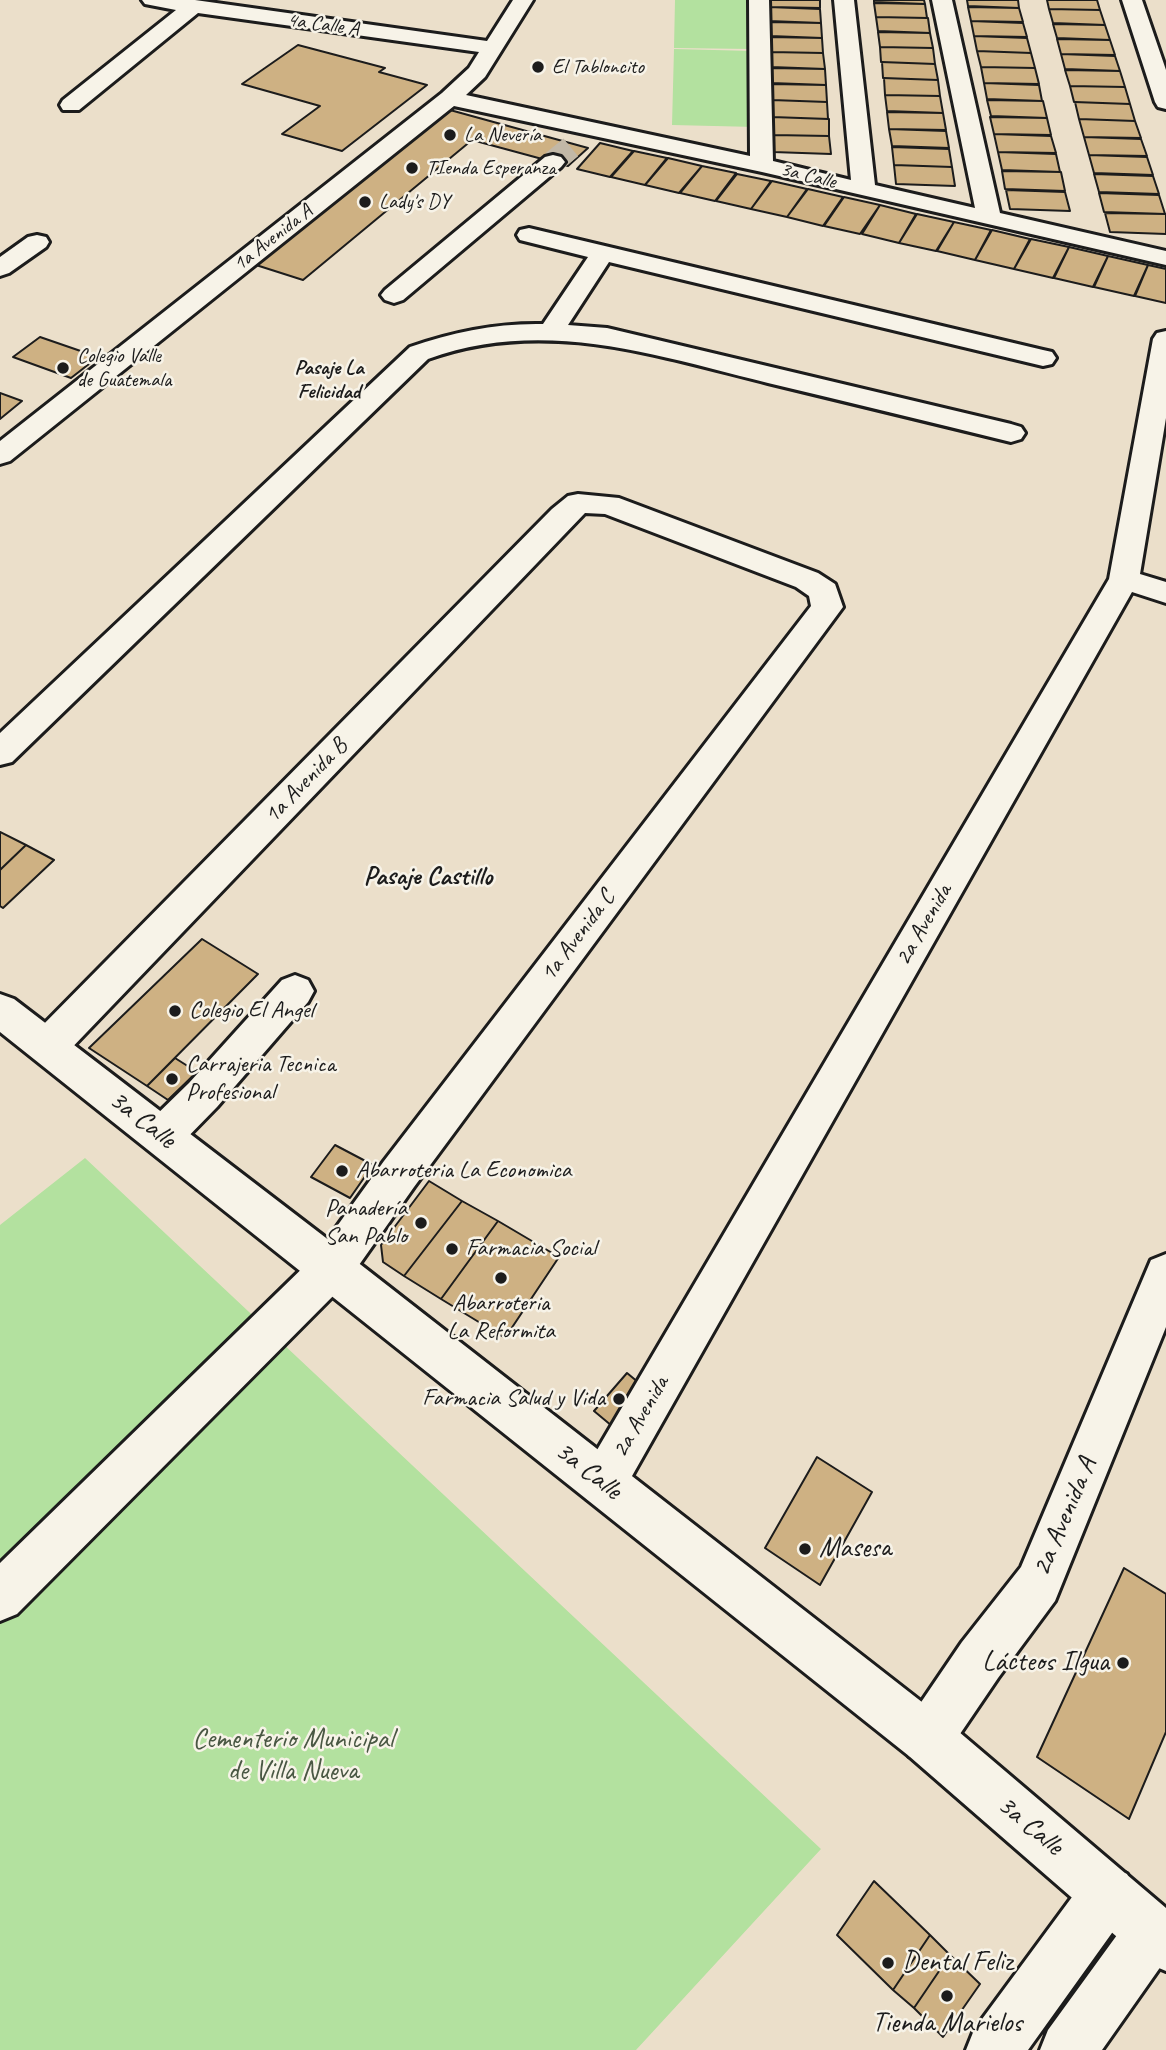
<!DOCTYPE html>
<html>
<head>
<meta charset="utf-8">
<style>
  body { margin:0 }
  canvas { display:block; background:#ebdfca }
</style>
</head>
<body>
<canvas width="1166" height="2050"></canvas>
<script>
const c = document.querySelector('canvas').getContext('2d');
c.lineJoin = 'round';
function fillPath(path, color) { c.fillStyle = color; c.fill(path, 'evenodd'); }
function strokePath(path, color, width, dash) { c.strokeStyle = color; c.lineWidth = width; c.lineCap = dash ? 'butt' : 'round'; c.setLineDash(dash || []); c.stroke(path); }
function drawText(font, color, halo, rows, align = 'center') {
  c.font = font + ' Caveat,sans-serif'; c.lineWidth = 5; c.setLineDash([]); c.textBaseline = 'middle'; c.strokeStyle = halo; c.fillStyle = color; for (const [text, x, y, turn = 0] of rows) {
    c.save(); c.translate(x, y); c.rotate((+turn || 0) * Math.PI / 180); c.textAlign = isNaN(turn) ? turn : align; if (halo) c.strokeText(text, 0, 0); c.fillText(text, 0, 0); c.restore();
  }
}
const green = new Path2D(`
  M675,0H751L752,49L674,48Z
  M674,49L753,51L756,127L672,125Z
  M85,1158L821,1849L636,2050H0V1225Z`);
const building = new Path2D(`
  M769,0H820V8L769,7Z
  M874,0H924L925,4L874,2Z
  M967,0H1018L1019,8L968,6Z
  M1047,0H1097L1100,10L1049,9Z
  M874,3L925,4L927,18L876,17Z
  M769,7L820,9L821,23L769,21Z
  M968,7L1019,8L1023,22L971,21Z
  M1049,9L1100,10L1105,25L1053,23Z
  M876,17L928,18L930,33L878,31Z
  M971,21L1023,23L1027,37L974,36Z
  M769,22L821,23L822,38L770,36Z
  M1053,24L1105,25L1110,40L1057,38Z
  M878,32L930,33L933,48L880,47Z
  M974,36L1027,38L1031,53L977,51Z
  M770,37L822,38L823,53L770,52Z
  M1057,39L1110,40L1115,55L1061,54Z
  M298,45L385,68L379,72L427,85L342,151L282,134L320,106L242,84Z
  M880,47L933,48L935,64L881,62Z
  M977,51L1031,53L1035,68L981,67Z
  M770,52L823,53L825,69L771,67Z
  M1061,54L1115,56L1120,71L1065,69Z
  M882,62L935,64L938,80L883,78Z
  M981,67L1035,68L1039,84L984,83Z
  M771,68L825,69L826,85L771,83Z
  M1065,70L1120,71L1125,87L1070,86Z
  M884,78L938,80L940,96L885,95Z
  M984,83L1039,85L1042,101L987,99Z
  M771,84L826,85L827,102L772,100Z
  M1070,86L1125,87L1130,104L1074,102Z
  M885,95L940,96L943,113L887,111Z
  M772,100L827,102L828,119L772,117Z
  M987,100L1043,101L1047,118L991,116Z
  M1075,102L1130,104L1135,121L1079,119Z
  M450,110L588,148L568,166L472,140L303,280L256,265Z
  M887,112L943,113L946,130L889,129Z
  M772,117L829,119V136L773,135Z
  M990,117L1047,118L1051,135L994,134Z
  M1079,119L1135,121L1141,138L1084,137Z
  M889,129L946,131L949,148L892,146Z
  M994,134L1051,136L1056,153L998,152Z
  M773,135L829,136L831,154L773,152Z
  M1084,137L1141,139L1147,156L1089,155Z
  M600,143L633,151L610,177L577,169Z
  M892,147L949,149L952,167L894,165Z
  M634,151L667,158L645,185L611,177Z
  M998,152L1056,154L1060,172L1002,170Z
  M1089,155L1147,157L1153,175L1094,173Z
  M668,158L702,166L679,193L645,185Z
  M894,165L952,167L955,186L896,184Z
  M702,166L736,173L715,201L680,193Z
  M1002,171L1061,172L1065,191L1005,189Z
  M737,174L771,181L751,209L716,201Z
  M1094,174L1153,176L1159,194L1099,192Z
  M772,181L807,189L787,217L751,209Z
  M808,189L843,197L823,226L787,217Z
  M1006,190L1065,192L1070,211L1010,209Z
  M1099,193L1159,195L1165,214L1104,212Z
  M844,197L880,205L860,234L824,226Z
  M880,205L916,214L899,243L862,234Z
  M1105,213L1166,214V234L1110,232Z
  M917,214L954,222L936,251L899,243Z
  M954,222L991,230L975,260L937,251Z
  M992,230L1030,239L1014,269L975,260Z
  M1031,239L1069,247L1053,278L1014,269Z
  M1069,247L1108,256L1093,287L1054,278Z
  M1108,256L1148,265L1134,296L1094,287Z
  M1148,265L1166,269V303L1135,296Z
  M40,337L98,357L71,378L13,357Z
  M0,393L22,401L0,419Z
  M0,832L26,845L0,870Z
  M26,845L54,860L3,908L0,906V870Z
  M202,939L258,974L147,1086L89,1048Z
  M175,1058L197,1072L168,1100L147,1086Z
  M335,1145L373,1165L350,1198L311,1177Z
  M429,1181L462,1201L404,1276L383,1262L381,1245Z
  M462,1201L498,1221L441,1299L404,1276Z
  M498,1221L559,1257L505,1338L441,1299Z
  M627,1373L644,1387L612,1426L594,1411Z
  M817,1457L872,1492L820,1585L765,1548Z
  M1124,1568L1166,1594V1732L1129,1819L1037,1757Z
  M874,1881L930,1935L893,1990L837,1935Z
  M930,1935L950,1955L914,2008L893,1990Z
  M950,1955L980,1984L943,2037L914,2008Z`);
const minorTunnel = new Path2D(`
  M553,162L575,144`);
const minor = new Path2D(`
  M142,0H195L487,41L513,0H533L485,77L466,95L750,156L749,0H769L773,161L851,180L834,0H854L875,185L975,208L932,0H952L1000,213L1166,251V265L762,172L454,106L10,461L0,464V441L442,93L469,68L479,52L198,13L79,110H63L60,105L63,100L176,10L145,4Z
  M1122,0H1142L1166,70V109L1158,107L1155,102Z
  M553,155L561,157L565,162L561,167L403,300L394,303L385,300L381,295L385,290L545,157Z
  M529,228L1043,350L1052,352L1056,358L1052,364L1043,366L609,262L568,325L607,328L1011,424L1021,427L1025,433L1021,439L1011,442C930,422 849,402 768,383C654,355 544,317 428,359L12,762L0,765V733L410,347C453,332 497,323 543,324L588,257L520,240L517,235L520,230Z
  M37,235L46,237L49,242L46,247L9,273L0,276V257L28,237Z
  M1166,331V418L1140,574L1166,582V603L1132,592L619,1499L603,1506L587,1499L580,1483L587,1467L1109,579L1153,339L1157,333Z
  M578,494L619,498L818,573L835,584L843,607L414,1187L347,1282L17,1614L0,1621V1563L317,1254L384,1161L811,606L809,596L796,587L605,514L585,513L62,1058L48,1062L34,1058L29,1046L34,1034L552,509L568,496Z
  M295,975L308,980L314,991L308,1002L217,1107L176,1149L162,1154L148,1149L142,1136L148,1123L189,1083L282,980Z
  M1166,1254V1327L1055,1601L998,1678L945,1756L927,1764L909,1756L901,1738L909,1720L962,1642L1021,1567L1151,1260Z
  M1108,1866L1127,1874L1135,1893L1127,1912L1028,2050H966L974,2030L1089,1874Z
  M1152,1905L1166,1910V1959L1102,2050H1040L1048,2030L1133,1913Z`);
const major = new Path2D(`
  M0,994L14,999L347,1254L945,1720L1166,1908V1971L1147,1963L909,1756L0,1032Z`);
const markers = [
  [538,67,7,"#1c1c1c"],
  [450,135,7,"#1c1c1c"],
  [412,168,7,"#1c1c1c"],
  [365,202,7,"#1c1c1c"],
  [63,368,7,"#1c1c1c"],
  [175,1011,7,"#1c1c1c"],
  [172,1079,7,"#1c1c1c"],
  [342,1171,7,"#1c1c1c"],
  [421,1223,7,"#1c1c1c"],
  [452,1249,7,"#1c1c1c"],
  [501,1278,7,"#1c1c1c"],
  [619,1399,7,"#1c1c1c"],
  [805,1549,7,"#1c1c1c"],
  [1123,1663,7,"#1c1c1c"],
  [888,1963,7,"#1c1c1c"],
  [947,1996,7,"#1c1c1c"]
];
const farStreetnames = [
  ["4a Calle A",323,25,8],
  ["3a Calle",808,176,14],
  ["1a Avenida A",273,238,-38]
];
const farPoinames = [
  ["El Tabloncito",552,67],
  ["La Nevería",464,135],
  ["TIenda Esperanza",426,168],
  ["Lady's DY",379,202],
  ["Colegio Valle",77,356],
  ["de Guatemala",77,380]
];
const farNeighbourhoodnames = [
  ["Pasaje La",329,368],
  ["Felicidad",329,392]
];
const streetNames = [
  ["1a Avenida B",306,781,-46],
  ["2a Avenida",924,925,-60],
  ["1a Avenida C",578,936,-53],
  ["2a Avenida",641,1417,-60]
];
const poiNames = [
  ["Colegio El Angel",189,1011],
  ["Carrajeria Tecnica",186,1065],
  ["Profesional",186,1093],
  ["Abarroteria La Economica",356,1171],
  ["Panadería",407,1209,"right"],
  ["San Pablo",407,1237,"right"],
  ["Farmacia Social",466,1249],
  ["Abarroteria",501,1304,"center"],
  ["La Reformita",501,1332,"center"],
  ["Farmacia Salud y Vida",605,1399,"right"]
];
const neighbourhoodNames = [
  ["Pasaje Castillo",428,877]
];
const nearStreetnames = [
  ["3a Calle",142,1120,38],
  ["3a Calle",588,1471,38],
  ["2a Avenida A",1065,1517,-67],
  ["3a Calle",1030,1826,40]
];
const nearPoinames = [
  ["Masesa",819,1549],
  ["Lácteos Ilgua",1109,1663,"right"],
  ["Dental Feliz",902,1963],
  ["Tienda Marielos",947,2024,"center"]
];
const nearParknames = [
  ["Cementerio Municipal",293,1740],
  ["de Villa Nueva",293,1772]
];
fillPath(green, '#b3e19f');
fillPath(building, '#ceb183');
strokePath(building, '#1c1c1c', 2);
strokePath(minorTunnel, '#c2b8a7', 23, [23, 11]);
strokePath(minor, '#1c1c1c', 6);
strokePath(major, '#1c1c1c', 6);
fillPath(minor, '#f7f3e8');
fillPath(major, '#f7f3e8');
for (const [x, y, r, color] of markers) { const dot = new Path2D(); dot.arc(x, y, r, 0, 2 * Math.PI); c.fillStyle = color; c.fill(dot); strokePath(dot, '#f7f3e8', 2.5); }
drawText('21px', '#1c1c1c', '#f7f3e8', farStreetnames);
drawText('21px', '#1c1c1c', '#f7f3e8', farPoinames, 'left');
drawText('bold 21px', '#1c1c1c', '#f7f3e8', farNeighbourhoodnames);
drawText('24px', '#1c1c1c', '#f7f3e8', streetNames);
drawText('24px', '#1c1c1c', '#f7f3e8', poiNames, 'left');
drawText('bold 26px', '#1c1c1c', '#f7f3e8', neighbourhoodNames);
drawText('28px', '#1c1c1c', '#f7f3e8', nearStreetnames);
drawText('28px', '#1c1c1c', '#f7f3e8', nearPoinames, 'left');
drawText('28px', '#495743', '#f7f3e8', nearParknames);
</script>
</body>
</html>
